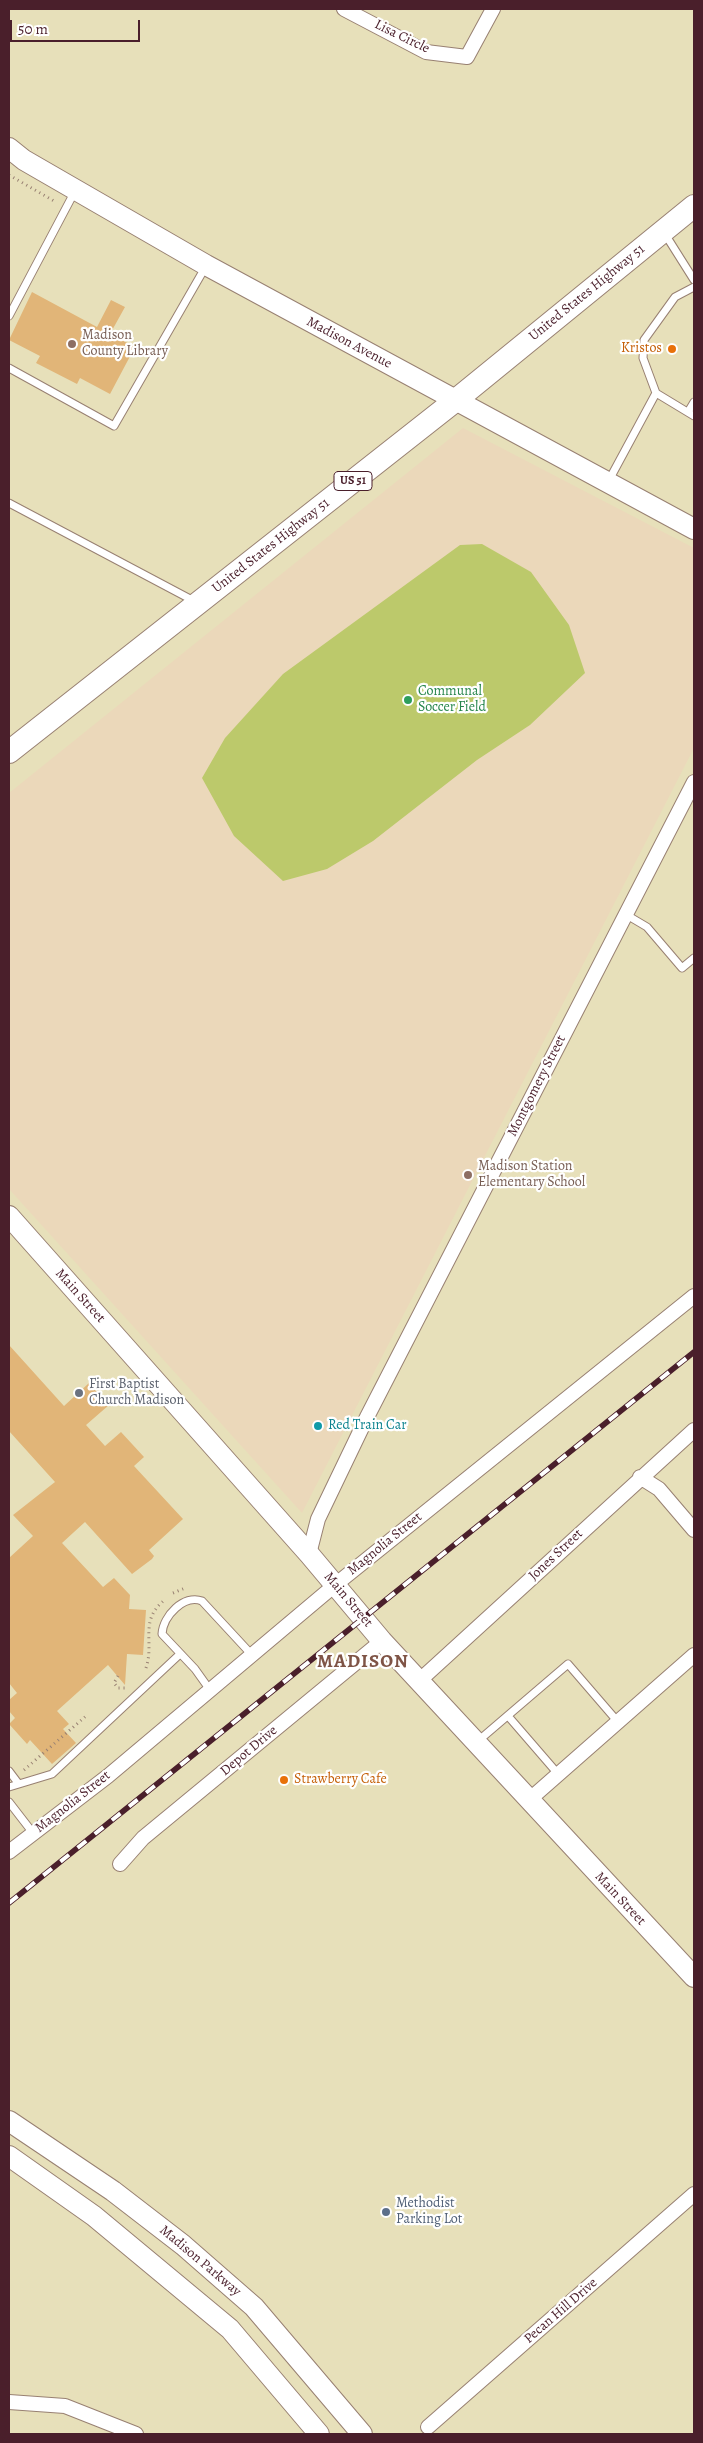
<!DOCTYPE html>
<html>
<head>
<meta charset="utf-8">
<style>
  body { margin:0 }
  #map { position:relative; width:703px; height:2443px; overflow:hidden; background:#e7e0ba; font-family:Alegreya,serif }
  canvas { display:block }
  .frame { position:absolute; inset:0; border:10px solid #4a1f2b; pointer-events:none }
  .scale { position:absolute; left:10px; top:20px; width:130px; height:22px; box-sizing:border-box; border:2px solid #4a1f2b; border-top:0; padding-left:6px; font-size:15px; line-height:18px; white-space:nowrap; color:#4a1f2b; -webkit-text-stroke:4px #fff; paint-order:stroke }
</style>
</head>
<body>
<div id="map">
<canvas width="703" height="2443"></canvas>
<div class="frame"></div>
<div class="scale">50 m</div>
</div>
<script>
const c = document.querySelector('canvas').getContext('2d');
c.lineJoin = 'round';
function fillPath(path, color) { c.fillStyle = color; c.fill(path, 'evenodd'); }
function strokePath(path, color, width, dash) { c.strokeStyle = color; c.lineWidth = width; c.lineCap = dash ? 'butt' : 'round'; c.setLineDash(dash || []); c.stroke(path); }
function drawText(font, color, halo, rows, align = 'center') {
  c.font = font + ' Alegreya,serif'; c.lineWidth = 4.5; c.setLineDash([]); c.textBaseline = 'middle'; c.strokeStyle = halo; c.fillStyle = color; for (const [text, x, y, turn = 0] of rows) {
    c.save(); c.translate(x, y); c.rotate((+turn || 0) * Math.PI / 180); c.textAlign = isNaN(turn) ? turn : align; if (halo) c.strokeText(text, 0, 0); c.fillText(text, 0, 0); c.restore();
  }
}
const built = new Path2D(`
  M463,428L694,548V748L302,1513L9,1189V793Z`);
const green = new Path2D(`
  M482,544L531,572L569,625L585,673L530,725L477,760L373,841L327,869L283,881L234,836L202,778L225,738L283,674L460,545Z`);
const building = new Path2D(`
  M32,292L97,327L111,300L125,307L110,334L135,347L110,394L80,378L77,384L36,363L40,356L9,340Z
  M9,1345L64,1406L89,1383L109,1405L86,1425L105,1446L121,1432L144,1457L134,1466L183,1519L149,1550L154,1556L152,1559L132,1574L85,1522L62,1543L103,1587L114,1578L130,1595L129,1609L146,1610L143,1655L127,1654L125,1685L108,1665L57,1711L69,1724L63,1729L76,1743L52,1764L30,1740L27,1744L9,1724L15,1718L9,1711V1700L17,1693L9,1683V1558L33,1536L13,1515L55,1482L9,1431Z`);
const path = new Path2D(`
  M9,175L54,201
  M173,1593L185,1588
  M146,1668C155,1642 138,1620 166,1599
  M118,1676L114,1683L118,1688H125
  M24,1770L86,1716`);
const lane = new Path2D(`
  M665,234L694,280
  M9,316L75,191
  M9,368L114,426L206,266
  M656,393L643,358L644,340L675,297L694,287
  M688,412L694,402
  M608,482L656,393L694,416
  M9,503L194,601
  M625,914L647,927L682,968L694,958
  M210,1690L195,1669L162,1634C163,1616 184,1594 202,1601L252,1655
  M508,1716L559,1775
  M478,1741L568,1664L618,1722
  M9,1771L18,1783
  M9,1787L52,1774L180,1654
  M9,1802L33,1833`);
const street = new Path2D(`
  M344,9L426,52L467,57L493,9
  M640,1477L659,1489L694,1530
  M309,1554L318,1519L367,1417L694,782
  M419,1681L694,1430
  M529,1800L694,1655
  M9,1852L108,1776L335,1585L694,1296
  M120,1864L143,1838L382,1641
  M9,2402L65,2406L136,2434
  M428,2427L694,2194`);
const secondary = new Path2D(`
  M9,148L24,160L206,265L694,529
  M9,1216L309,1554L382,1641L694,1977
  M9,2121L113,2191L183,2245L254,2307L362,2434
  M9,2156L94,2216L230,2329L319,2434`);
const primary = new Path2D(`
  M9,752L456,400L694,206`);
const rail = new Path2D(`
  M9,1903L694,1352`);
const markers = [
  [72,344,5,"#8d6e63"],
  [672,349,5,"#e8710a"],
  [408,700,5,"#2e9e5b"],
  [468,1175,5,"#8d6e63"],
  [79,1393,5,"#6b7280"],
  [318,1426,5,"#0f9aa8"],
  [284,1780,5,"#e8710a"],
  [386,2212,5,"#5c6f8a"]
];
const shields = [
  [353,481,38]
];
const shieldNames = [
  ["US 51",353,481]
];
const streetNames = [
  ["Lisa Circle",402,37,26],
  ["United States Highway 51",587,293,-39],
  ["Madison Avenue",349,343,28],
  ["United States Highway 51",271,546,-38],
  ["Montgomery Street",537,1086,-63],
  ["Main Street",80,1296,48],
  ["Magnolia Street",385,1544,-39],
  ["Jones Street",556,1555,-43],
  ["Main Street",348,1600,50],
  ["Depot Drive",249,1751,-40],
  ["Magnolia Street",73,1802,-38],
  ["Main Street",620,1899,47],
  ["Madison Parkway",200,2261,40],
  ["Pecan Hill Drive",561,2311,-41]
];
const educationNames = [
  ["Madison",82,336],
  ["County Library",82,352],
  ["Madison Station",478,1167],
  ["Elementary School",478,1183]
];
const foodNames = [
  ["Kristos",662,349],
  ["Strawberry Cafe",294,1780,"left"]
];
const leisureNames = [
  ["Communal",418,692],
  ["Soccer Field",418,708]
];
const worshipNames = [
  ["First Baptist",89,1385],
  ["Church Madison",89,1401]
];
const cultureNames = [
  ["Red Train Car",328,1426]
];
const serviceNames = [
  ["Methodist",396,2204],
  ["Parking Lot",396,2220]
];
const districtNames = [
  ["MADISON",363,1662]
];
fillPath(built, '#ebd8ba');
fillPath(green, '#bcc96b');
fillPath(building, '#e1b578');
strokePath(lane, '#988072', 9);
strokePath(street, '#988072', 16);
strokePath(secondary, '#988072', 22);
strokePath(primary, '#988072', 24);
strokePath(path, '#988072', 3, [1, 4]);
strokePath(lane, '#fff', 7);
strokePath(street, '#fff', 14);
strokePath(secondary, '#fff', 20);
strokePath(primary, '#fff', 22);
strokePath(rail, '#4a1f2b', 5.5);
strokePath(rail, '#fff', 4, [11]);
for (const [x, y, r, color] of markers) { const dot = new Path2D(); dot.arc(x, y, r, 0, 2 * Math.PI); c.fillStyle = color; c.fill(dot); strokePath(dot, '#fff', 2); }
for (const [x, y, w] of shields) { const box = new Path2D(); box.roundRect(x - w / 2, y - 9.5, w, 19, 4); c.fillStyle = '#fff'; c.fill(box); strokePath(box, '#4a1f2b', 1); }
drawText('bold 12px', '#4a1f2b', null, shieldNames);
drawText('14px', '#4a1f2b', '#fff', streetNames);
drawText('14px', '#785e54', '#fff', educationNames, 'left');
drawText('14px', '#c56008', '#fff', foodNames, 'right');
drawText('14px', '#27864d', '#fff', leisureNames, 'left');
drawText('14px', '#5b616d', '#fff', worshipNames, 'left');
drawText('14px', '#0d838f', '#fff', cultureNames, 'left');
drawText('14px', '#4e5e75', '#fff', serviceNames, 'left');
c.letterSpacing = '1px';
drawText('bold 19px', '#7f5446', '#fff', districtNames);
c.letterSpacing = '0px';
</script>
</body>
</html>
